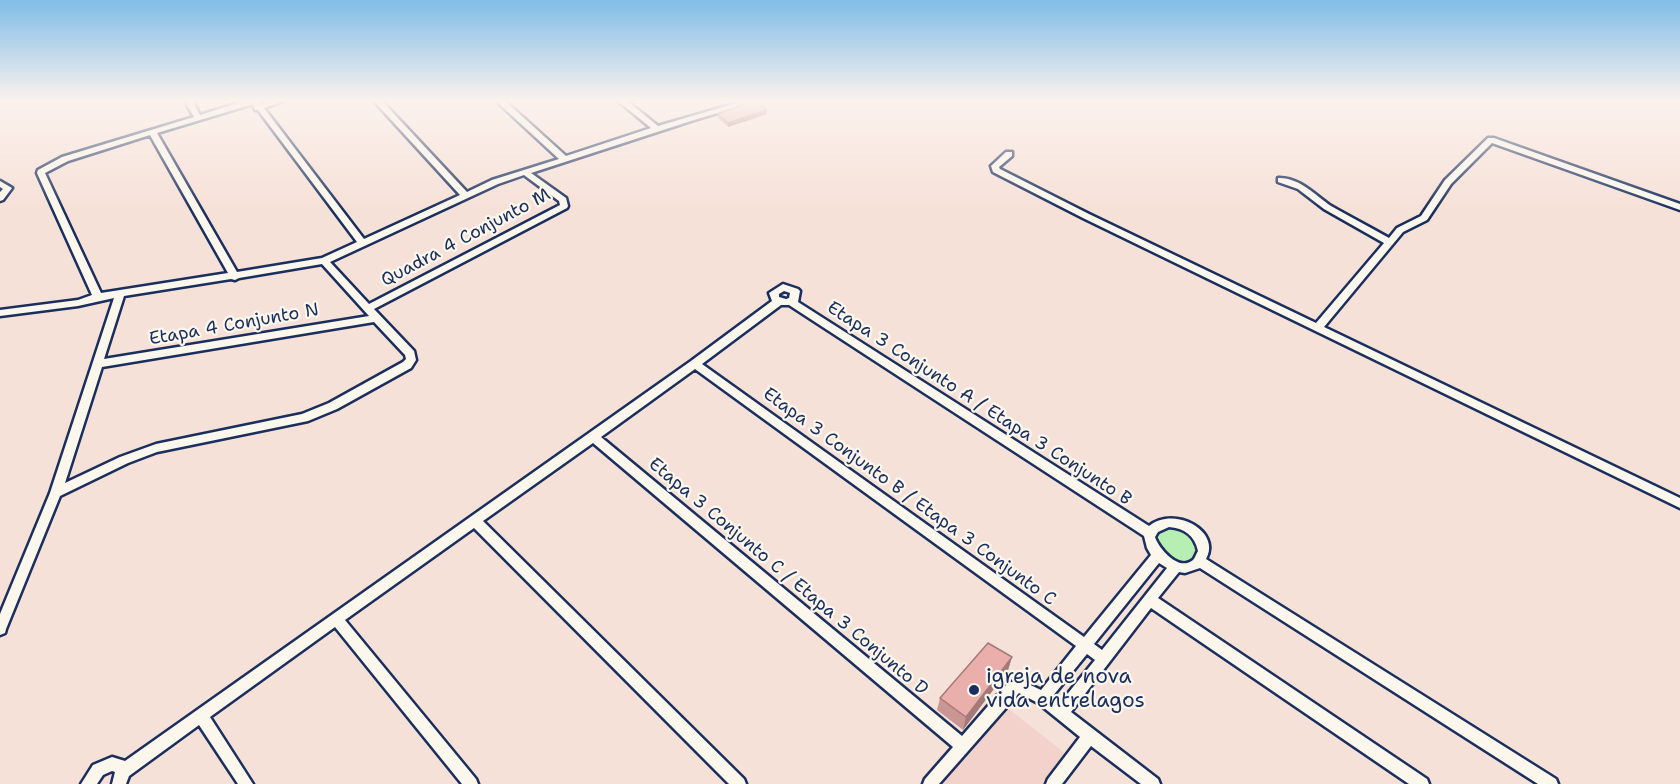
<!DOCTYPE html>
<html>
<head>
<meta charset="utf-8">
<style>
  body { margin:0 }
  canvas { display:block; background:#f6e1d8 }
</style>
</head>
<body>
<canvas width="1680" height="784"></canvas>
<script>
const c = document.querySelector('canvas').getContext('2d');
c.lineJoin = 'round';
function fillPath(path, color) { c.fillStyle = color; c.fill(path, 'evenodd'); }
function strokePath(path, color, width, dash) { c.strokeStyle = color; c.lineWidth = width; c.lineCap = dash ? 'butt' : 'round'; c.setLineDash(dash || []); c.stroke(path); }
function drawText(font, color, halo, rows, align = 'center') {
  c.font = font + ' "Shantell Sans",sans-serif'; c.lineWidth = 4.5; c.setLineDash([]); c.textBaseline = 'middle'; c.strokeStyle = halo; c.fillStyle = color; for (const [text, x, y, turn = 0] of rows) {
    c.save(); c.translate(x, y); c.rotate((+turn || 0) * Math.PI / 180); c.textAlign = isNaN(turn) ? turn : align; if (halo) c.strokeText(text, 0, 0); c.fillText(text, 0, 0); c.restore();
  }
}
const built = new Path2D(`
  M1005,706L1066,754L1044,784H942Z`);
const green = new Path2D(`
  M1175,526L1190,533L1199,549C1193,565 1182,564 1168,559L1154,539C1157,528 1165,527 1175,526Z`);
const minor = new Path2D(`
  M184,100H192L200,115L248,100H258L261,104L274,100H287L264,108L364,239L460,195L373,100H381L467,192L492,180L559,159L495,100H504L566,156L651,128L617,100H626L658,126L747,100H761L697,119L531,173L566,198L568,206L567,208L374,309L414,351L416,360L411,368L337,409L308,421L157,452L128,463L60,496L6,629L5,633L0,635V614L50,493L114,298L78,306L0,316V310L78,300L92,295L37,173L38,170L62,157L194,117ZM253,104L255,110H258L357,242L322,258L237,272L157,133ZM150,135L228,273L101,293L45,173L68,161ZM524,175L559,201L560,205L369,304L330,262L498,184ZM322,264L369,316L104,359L124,296L231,279L235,280L239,278ZM374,322L405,355L406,359L403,362L329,403L302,414L156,444L120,457L65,483L102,367Z
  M1488,138H1494L1680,204V210L1492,143L1451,184L1427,220L1403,232L1324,327L1680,498V508L1083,218L993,172L991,166L1006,152H1012V156L999,167L1000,169L1089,214L1316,323L1384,243L1324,209L1298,189L1278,182V178C1299,177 1315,195 1331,206C1350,217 1370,227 1389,238L1397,228L1421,216L1445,180Z
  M0,181L12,188L3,200L0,201V192L3,189L0,187Z
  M783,284L798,289L800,291L798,302L1149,526C1175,505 1222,532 1206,559L1556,779L1558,784H1538L1200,568L1185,573L1179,572L1158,598L1427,779L1429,784H1409L1151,608L1071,712L1158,779L1160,784H1141L1091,746L1062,784H1046L1048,779L1080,737L1038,703L1019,693L939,784H923L925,779L953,747L593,443L483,521L744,779L746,784H729L474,528L345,620L476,779L478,784H462L335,627L210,717L253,784H238L199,725L129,776L126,784H112L115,772L112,771L103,775L97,784H81L93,765L112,757L125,761L691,361L772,301L769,293ZM784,291L790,293L789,298L786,299L779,297V294ZM781,305H789L1144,536L1147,548L1151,555L1084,637L702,364ZM695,369L1076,646L1041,690L1020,680L1008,683L962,736L601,437ZM1169,527C1184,528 1195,536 1198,551C1196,554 1195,558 1193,560C1179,572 1159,549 1155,537L1158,532ZM1159,563L1167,568L1102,650L1094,644ZM1087,654L1095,660L1060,703L1052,697Z`);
const wall = new Path2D(`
  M767,110V114L728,127L718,118V114Z
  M1012,657L1008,670L963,730L937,710L940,698Z`);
const shadedWall = new Path2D(`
  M767,110V114L728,127V123Z
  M1012,657L1008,670L963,730L966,717Z`);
const building = new Path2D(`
  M755,100H756L767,110L728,123L718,114Z
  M988,643L1012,657L966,717L940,698Z`);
const markers = [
  [974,690,6,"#1b2f5e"]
];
const streetNames = [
  ["Quadra 4 Conjunto M",466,238,-28],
  ["Etapa 4 Conjunto N",234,325,-10],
  ["Etapa 3 Conjunto A / Etapa 3 Conjunto B",979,404,33],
  ["Etapa 3 Conjunto B / Etapa 3 Conjunto C",909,497,36],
  ["Etapa 3 Conjunto C / Etapa 3 Conjunto D",788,577,40]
];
const nearPoinames = [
  ["igreja de nova",986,678],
  ["vida entrelagos",986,702]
];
fillPath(built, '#f2d2ca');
fillPath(green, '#b7eeb1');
strokePath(minor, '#1b2f5e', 5);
fillPath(minor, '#fbf7ec');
fillPath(wall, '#c99693');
fillPath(shadedWall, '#a47a78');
fillPath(building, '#eaaeab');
strokePath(building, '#a47a78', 1.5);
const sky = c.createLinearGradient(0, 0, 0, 210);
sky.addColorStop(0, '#80bde7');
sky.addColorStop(0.48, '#fbf2ed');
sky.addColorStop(1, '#fbf2ed00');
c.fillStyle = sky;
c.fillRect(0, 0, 1680, 210);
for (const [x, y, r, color] of markers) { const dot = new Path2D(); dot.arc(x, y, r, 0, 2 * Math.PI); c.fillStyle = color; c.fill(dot); strokePath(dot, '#fbf7ec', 2); }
drawText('18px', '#1b2f5e', '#fbf7ec', streetNames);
drawText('21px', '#1b2f5e', '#fbf7ec', nearPoinames, 'left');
</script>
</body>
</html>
